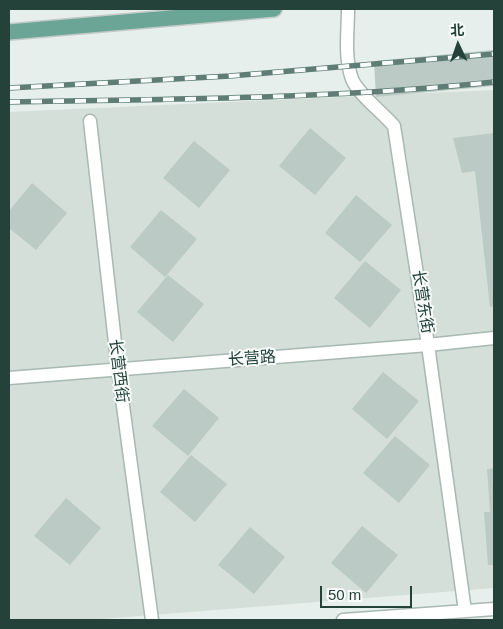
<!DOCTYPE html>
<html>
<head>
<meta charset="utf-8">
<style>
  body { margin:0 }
  #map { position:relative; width:503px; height:629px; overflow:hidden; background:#e6efeb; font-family:Helvetica,"Noto Sans SC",sans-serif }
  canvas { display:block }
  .frame { position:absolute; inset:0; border:10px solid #24423a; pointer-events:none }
  .north { position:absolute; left:433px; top:20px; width:50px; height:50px; -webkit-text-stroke:4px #f7fbf9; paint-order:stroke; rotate:357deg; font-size:14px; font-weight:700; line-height:20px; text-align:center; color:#24423a }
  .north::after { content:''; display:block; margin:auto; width:18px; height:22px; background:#24423a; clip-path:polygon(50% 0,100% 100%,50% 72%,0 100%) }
  .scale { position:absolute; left:320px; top:586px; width:92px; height:22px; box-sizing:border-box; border:2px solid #24423a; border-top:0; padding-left:6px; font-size:15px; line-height:18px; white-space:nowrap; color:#24423a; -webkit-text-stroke:4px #f7fbf9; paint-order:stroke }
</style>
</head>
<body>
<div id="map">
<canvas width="503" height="629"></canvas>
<div class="frame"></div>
<div class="north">北</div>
<div class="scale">50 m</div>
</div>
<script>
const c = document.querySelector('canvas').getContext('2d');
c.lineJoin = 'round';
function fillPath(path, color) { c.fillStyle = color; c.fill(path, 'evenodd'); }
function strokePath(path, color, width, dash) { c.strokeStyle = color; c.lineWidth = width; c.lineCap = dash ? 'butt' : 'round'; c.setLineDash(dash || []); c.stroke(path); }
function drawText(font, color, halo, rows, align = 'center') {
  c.font = font + ' Helvetica,"Noto Sans SC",sans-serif'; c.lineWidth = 4; c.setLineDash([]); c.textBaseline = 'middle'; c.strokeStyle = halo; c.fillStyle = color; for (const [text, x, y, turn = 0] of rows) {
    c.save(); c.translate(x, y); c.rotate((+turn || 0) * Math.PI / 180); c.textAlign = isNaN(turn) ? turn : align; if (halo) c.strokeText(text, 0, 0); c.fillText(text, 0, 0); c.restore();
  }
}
const built = new Path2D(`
  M494,90V588L89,620H9V112Z`);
const building = new Path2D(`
  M494,50V86L376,97L374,61Z
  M310,128L346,158L315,195L279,166Z
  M494,133V306L490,307L475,171L462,173L453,138Z
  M194,141L230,170L199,208L163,178Z
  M32,183L67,213L36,250L9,228V211Z
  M356,195L392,225L360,262L325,233Z
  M161,210L197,239L165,277L130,247Z
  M365,261L401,290L370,328L334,298Z
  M168,275L204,304L173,342L137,312Z
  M383,372L419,401L387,439L352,409Z
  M184,389L219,418L188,456L152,426Z
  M395,436L430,465L399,503L363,473Z
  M191,455L227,484L195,522L160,492Z
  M494,468V565H488L484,512H490L487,469Z
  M66,498L101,528L70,565L34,536Z
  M362,526L398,555L366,593L331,563Z
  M250,527L285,557L254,594L218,565Z`);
const minor = new Path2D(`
  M348,9C348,32 344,57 352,79C358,94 383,113 394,126L428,345L465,611
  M90,121L118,369L152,620
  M9,378L428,345L494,338
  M343,620L494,609`);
const major = new Path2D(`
  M9,32L274,9`);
const rail = new Path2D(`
  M9,88L230,76L494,54
  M9,102C171,99 333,99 494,82`);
const streetNames = [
  ["长营东街",422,302,81],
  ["长营路",252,359,-4],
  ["长营西街",118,371,83]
];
fillPath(built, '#d4dfda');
fillPath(building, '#bbcac4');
strokePath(minor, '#a8b8b2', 15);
strokePath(major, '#c2cac8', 18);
strokePath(minor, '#fff', 12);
strokePath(major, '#6aa596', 15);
strokePath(rail, '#5f7d75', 5.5);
strokePath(rail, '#f7fbf9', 4, [11]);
drawText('16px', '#24423a', '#f7fbf9', streetNames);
</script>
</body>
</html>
